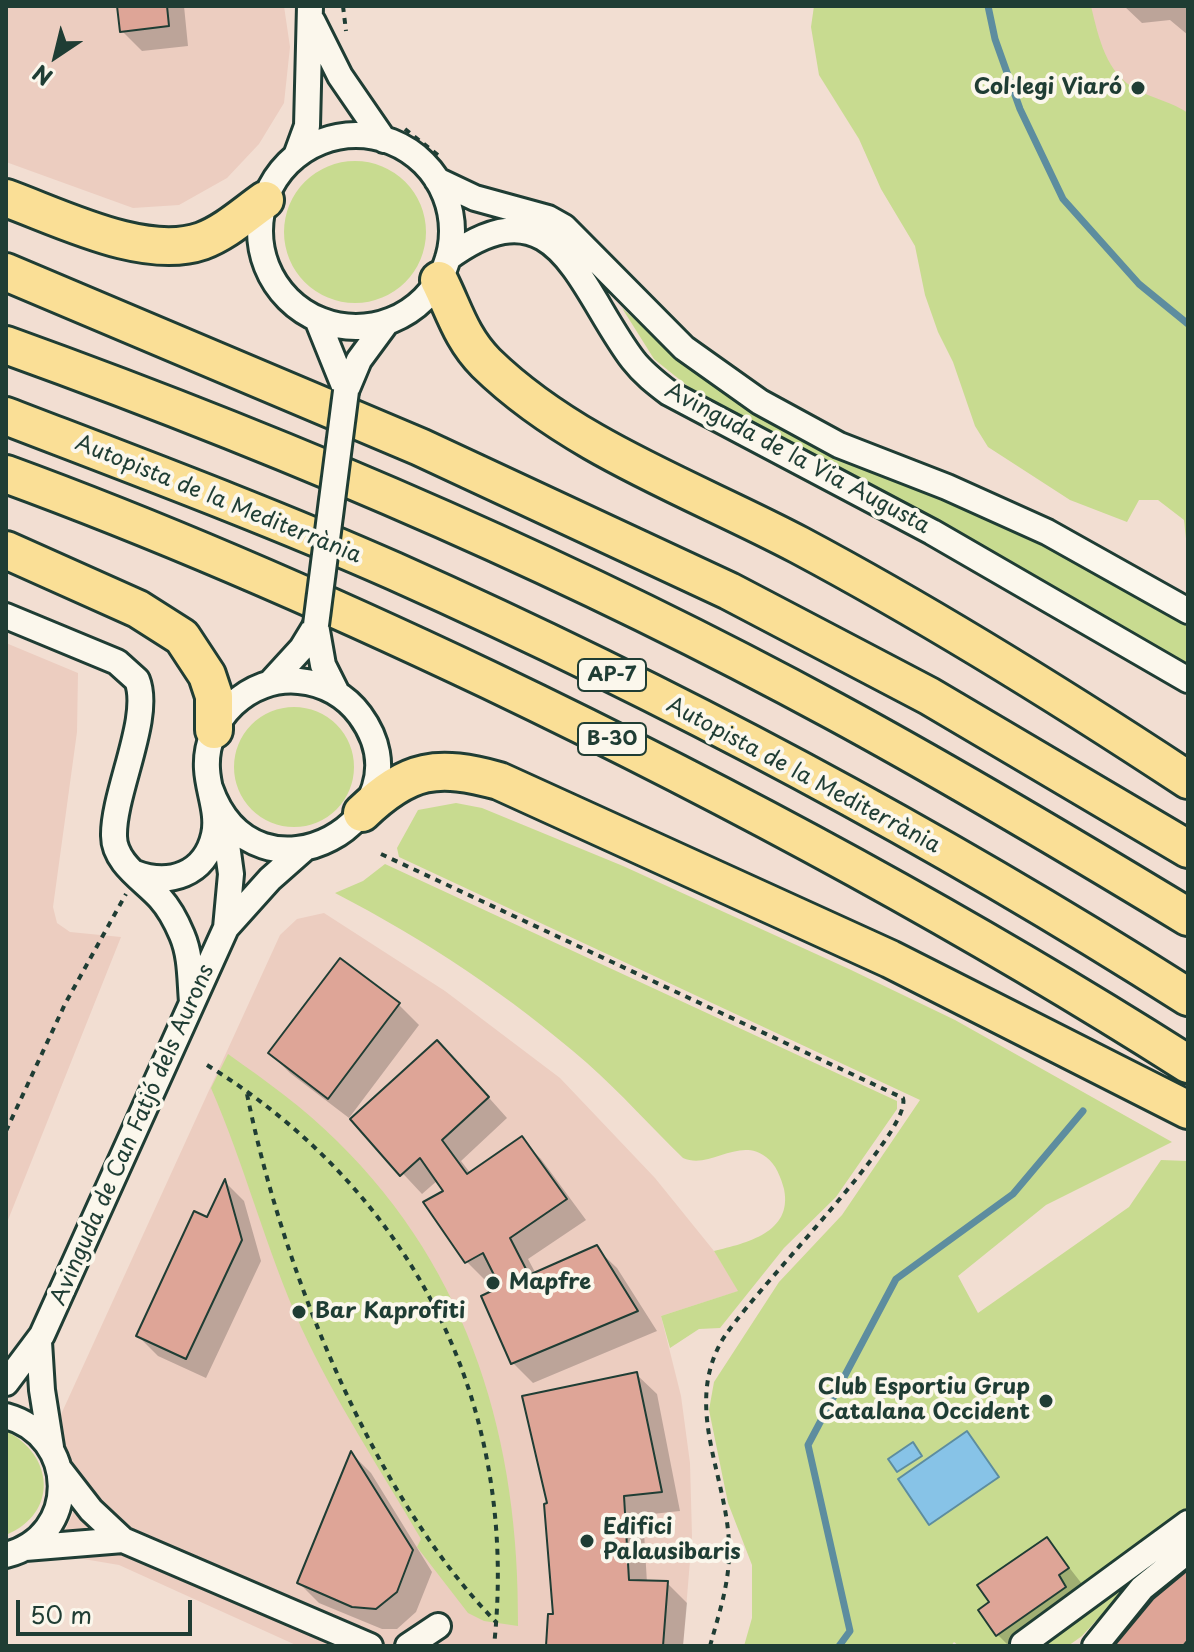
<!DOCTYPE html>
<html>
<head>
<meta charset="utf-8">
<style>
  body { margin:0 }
  #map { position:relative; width:1194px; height:1652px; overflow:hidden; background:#f2ded2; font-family:"Playpen Sans",sans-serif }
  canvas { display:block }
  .frame { position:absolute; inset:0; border:8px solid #1f3d34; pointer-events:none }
  .north { position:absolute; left:16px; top:16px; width:80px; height:80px; -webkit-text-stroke:6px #fbf7ec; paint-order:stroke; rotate:215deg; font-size:22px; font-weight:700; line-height:32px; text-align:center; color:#1f3d34 }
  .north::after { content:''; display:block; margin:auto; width:28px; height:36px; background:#1f3d34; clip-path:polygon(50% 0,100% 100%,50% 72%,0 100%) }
  .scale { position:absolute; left:16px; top:1600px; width:176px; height:36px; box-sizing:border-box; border:4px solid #1f3d34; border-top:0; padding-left:10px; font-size:24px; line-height:28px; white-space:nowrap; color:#1f3d34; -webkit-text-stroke:6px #fbf7ec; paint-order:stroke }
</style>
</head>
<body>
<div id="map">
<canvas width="1194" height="1652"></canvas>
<div class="frame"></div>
<div class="north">N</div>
<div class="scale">50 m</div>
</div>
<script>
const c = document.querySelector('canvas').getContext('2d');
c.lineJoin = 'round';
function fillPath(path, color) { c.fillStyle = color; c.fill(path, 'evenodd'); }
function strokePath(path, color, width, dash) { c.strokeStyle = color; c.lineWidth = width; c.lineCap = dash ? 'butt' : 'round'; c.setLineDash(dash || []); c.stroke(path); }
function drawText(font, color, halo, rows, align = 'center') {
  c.font = font + ' "Playpen Sans",sans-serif'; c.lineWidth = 8; c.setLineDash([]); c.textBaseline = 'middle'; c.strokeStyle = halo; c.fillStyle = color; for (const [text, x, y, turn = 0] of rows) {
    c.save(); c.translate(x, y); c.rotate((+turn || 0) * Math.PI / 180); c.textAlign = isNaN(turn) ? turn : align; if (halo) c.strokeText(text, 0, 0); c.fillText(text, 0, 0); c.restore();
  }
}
const built = new Path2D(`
  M6,6H284L290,47L284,103L259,144L227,178L179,205L133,208L6,162Z
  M1069,6H1188V172L1104,166Z
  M6,643L78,673L77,732L53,907L57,923L70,932L121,937L6,1225Z
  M324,913L445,991L560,1078L655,1178L714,1251L739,1291L661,1316L681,1396L690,1463L692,1536L683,1646H298L119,1565L54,1554L75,1509L58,1421L280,935L297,919Z`);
const green = new Path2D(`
  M814,6H1091C1099,39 1106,73 1137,90C1154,99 1172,102 1188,113V557L1184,520L1158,500H1139L1127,522L1070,500L988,447L975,426L953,362L938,332L925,295L915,246L881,189L859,139L819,75L811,27Z
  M284 232a71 71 0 1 1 142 0a71 71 0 1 1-142 0Z
  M622,308C667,348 710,386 761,417C831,460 914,485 989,518C1059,548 1123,586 1188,624V665L975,542L700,396L654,359Z
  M234 767a60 60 0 1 1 120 0a60 60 0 1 1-120 0Z
  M456,803L482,808L623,866L849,969L955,1020L1172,1142L1046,1205L958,1276L978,1313L1129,1207L1161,1160L1188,1161V1541L1128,1586L1082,1636L1068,1646H959L954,1642L951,1646H744L752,1618V1565L728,1503L709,1410L714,1382L779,1282L842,1215L920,1100L399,857L397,848L418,810Z
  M385,864L897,1101V1109L836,1197L784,1248L720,1328L699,1329L670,1348L661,1316L738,1291L714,1251C746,1243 793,1233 784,1189C781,1178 776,1164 766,1157C739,1136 710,1170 683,1158C651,1127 621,1093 587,1063C510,996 426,940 335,893L363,881Z
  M228,1054C266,1081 304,1108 337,1141C471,1272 520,1443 518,1626L484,1621L468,1613L417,1547L421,1539C380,1469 335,1401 301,1327C266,1249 245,1166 211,1088Z
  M6,1431C54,1455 59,1513 6,1535Z`);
const water = new Path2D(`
  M967,1431L999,1477L929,1525L898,1479Z
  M913,1442L922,1456L897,1472L888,1459Z`);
const shadow = new Path2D(`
  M119,6H184L188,46L142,51L122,31Z
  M1124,6H1188V35L1170,20L1142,23Z
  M340,961L399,1005L419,1025L349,1118L290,1073L270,1053Z
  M457,1062L507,1118L461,1161L471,1174L521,1139L541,1159L586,1220L528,1259L536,1274L596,1248L617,1268L657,1331L533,1383L513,1363L484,1297L503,1288L497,1276L487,1282L467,1262L446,1192L438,1180L422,1194L353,1120Z
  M225,1182L244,1201L261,1261L206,1378L158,1356L138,1336L208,1220Z
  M636,1374L657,1394L680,1511L643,1515L647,1583H667L687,1603L683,1646H548Z
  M352,1454L371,1473L432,1572L416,1612L397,1629H382L319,1603L299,1583Z
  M1047,1539L1082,1584L1072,1591L1080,1602L1017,1646H1009L997,1634Z`);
const stream = new Path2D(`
  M988,6L995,39L1020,109L1063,199L1139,284L1188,324
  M839,1646L850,1631L808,1445L896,1279L1013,1194L1083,1111`);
const building = new Path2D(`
  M117,6H167L169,26L120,32Z
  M340,958L400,1003L328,1099L268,1053Z
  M437,1040L489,1097L442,1140L467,1174L522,1136L567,1199L510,1238L529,1275L597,1245L638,1311L511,1364L481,1296L500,1287L483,1253L465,1263L423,1202L443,1191L420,1158L400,1176L350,1119Z
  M225,1179L242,1240L186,1359L136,1336L194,1211L207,1217Z
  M637,1372L662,1492L624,1496L629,1580L668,1581L663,1646H546L548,1614H553L544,1504L547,1503L522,1396Z
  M351,1451L413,1550L397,1592L376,1609L352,1607L297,1583Z
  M1047,1537L1069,1568L1059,1575L1066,1587L996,1636L978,1610L989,1602L977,1585Z
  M1188,1570V1640L1183,1646H1114L1153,1599Z`);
const path = new Path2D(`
  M343,6L346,31
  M405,129L439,156
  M381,854L903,1098C913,1133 744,1299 720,1344C683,1414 732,1484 729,1557C728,1588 718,1617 710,1646
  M207,1065C413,1192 520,1405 494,1646
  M247,1094C282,1267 371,1494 496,1622
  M6,1131L65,1004L126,894`);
const minor = new Path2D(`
  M313,22L340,76L384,140
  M260 231a96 96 0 1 1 192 0a96 96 0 1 1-192 0Z
  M296,156L307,126L310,6
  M437,180L475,198L548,218L564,227L684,348L760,402L839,445L947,487L1047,532L1188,611
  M448,258C557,178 579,289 633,360C643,373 656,383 669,393L932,532L1188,680
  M317,319L346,391
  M346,391L359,360L387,322
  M6,616L117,662L137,680C152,717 113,793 114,836C114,863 144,880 160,898C169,908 177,923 182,935C191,956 190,979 192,1002
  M316,625L323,665L337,693
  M270,683L302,648L316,625
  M135,873C169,886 205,875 214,835C219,813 208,791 207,769C204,719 249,676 299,681C324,683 346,696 360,715C435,817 256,918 210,788
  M226,928L270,879L304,849
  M39,1342L42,1390L51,1447
  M6,1383L42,1335L226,928L231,874L223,815
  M6,1416C78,1436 80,1536 6,1555
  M60,1470L91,1510L123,1540L370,1646
  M25,1548L123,1540
  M1023,1644L1188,1523
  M408,1646L438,1626
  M1095,1646L1142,1588L1188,1551`);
const highway = new Path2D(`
  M6,198C61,218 145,261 202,241C226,232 245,214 265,200
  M6,272L420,447L729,591L929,696L1188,849
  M439,280C454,310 461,338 486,363C572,447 695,490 799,545C932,616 1062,697 1188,780
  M6,345C289,447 569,567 834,711C954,776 1071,846 1188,917
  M6,416C136,466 267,515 394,571C667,693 935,836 1188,997
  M6,474C170,534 331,605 489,680C729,795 963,921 1188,1064
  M6,550L138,609L182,637L207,675L214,696V730
  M362,813C409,768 437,764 499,781L890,959L1188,1110`);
const minorBridge = new Path2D(`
  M316,625L346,391`);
const markers = [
  [1138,88,8,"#1f3d34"],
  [493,1283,8,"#1f3d34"],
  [299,1312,8,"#1f3d34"],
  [1046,1401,8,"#1f3d34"],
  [587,1541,8,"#1f3d34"]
];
const shields = [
  [612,675,68],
  [612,739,68]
];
const shieldNames = [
  ["AP-7",612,675],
  ["B-30",612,739]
];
const poiNames = [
  ["Col·legi Viaró",1122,88,"right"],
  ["Mapfre",509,1283],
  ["Bar Kaprofiti",315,1312],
  ["Club Esportiu Grup",1030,1388,"right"],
  ["Catalana Occident",1030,1413,"right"],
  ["Edifici",603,1528],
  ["Palausibaris",603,1553]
];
const streetNames = [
  ["Avinguda de la Via Augusta",797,459,28],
  ["Autopista de la Mediterrània",218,500,22],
  ["Autopista de la Mediterrània",803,776,28],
  ["Avinguda de Can Fatjó dels Aurons",133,1135,-66]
];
fillPath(built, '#eccdc0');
fillPath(green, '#c8db90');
fillPath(water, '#87c3e7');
strokePath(water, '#5d8d9f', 2);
fillPath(shadow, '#0003');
strokePath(stream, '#5d8d9f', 7);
fillPath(building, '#dea597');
strokePath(building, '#1f3d34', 2);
strokePath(minor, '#1f3d34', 30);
strokePath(highway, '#1f3d34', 42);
strokePath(path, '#1f3d34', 4, [6, 6]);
strokePath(minor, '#fbf7ec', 24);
strokePath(highway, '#fadf96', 36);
strokePath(minorBridge, '#1f3d34', 30, []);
strokePath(minorBridge, '#fbf7ec', 24);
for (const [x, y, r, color] of markers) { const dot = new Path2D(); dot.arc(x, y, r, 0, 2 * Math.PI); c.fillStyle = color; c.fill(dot); strokePath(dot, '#fbf7ec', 3); }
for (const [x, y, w] of shields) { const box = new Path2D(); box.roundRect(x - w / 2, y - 16, w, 32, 6); c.fillStyle = '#fbf7ec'; c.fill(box); strokePath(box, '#1f3d34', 2); }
drawText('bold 20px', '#1f3d34', null, shieldNames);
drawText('bold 22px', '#1f3d34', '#fbf7ec', poiNames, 'left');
drawText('22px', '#1f3d34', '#fbf7ec', streetNames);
</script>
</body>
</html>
